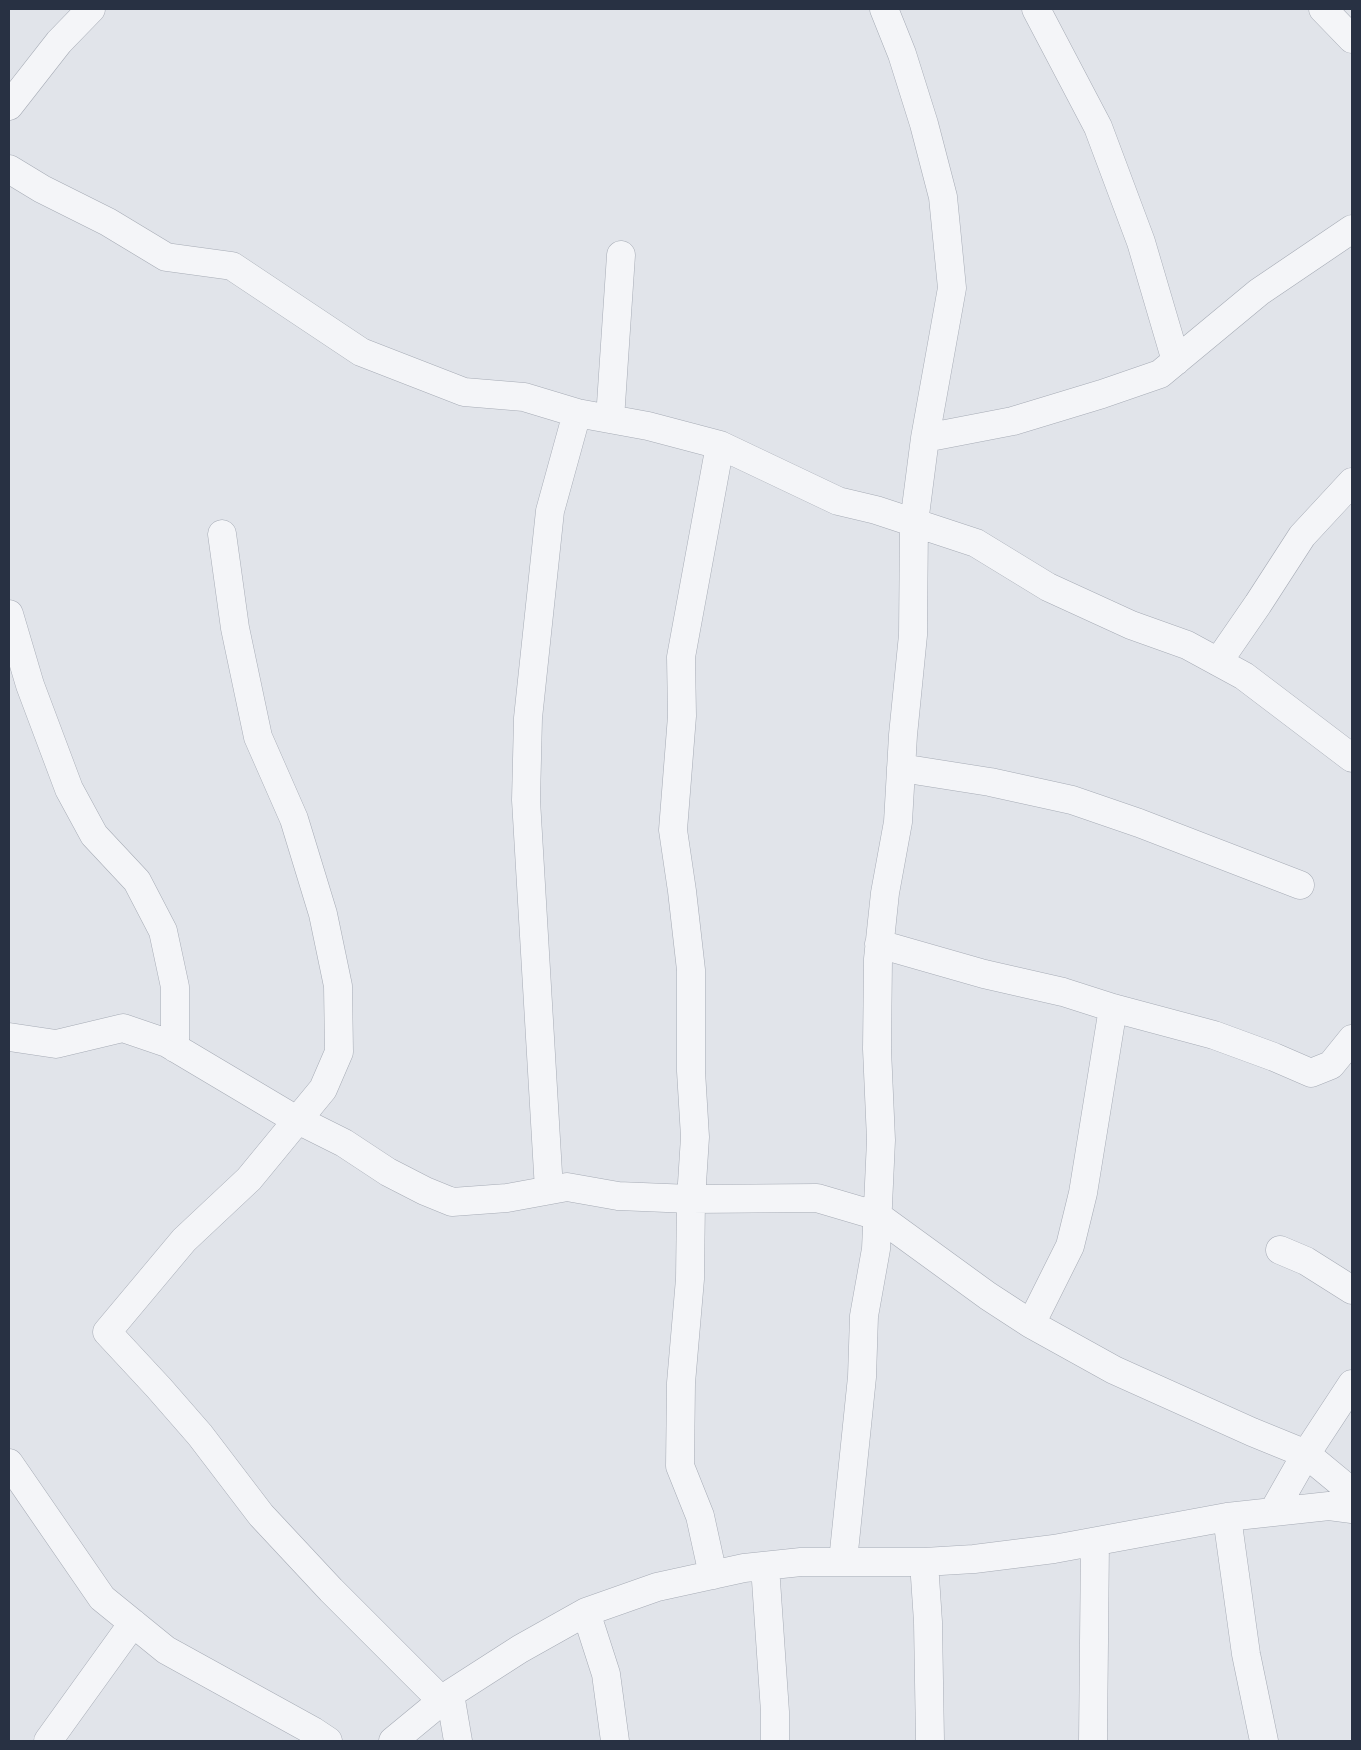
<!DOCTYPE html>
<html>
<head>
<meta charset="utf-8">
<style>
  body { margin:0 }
  #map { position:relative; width:1361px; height:1750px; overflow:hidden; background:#e1e4ea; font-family:"IBM Plex Sans",sans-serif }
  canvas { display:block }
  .frame { position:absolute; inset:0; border:10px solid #283143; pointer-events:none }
</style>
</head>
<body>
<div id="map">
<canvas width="1361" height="1750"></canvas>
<div class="frame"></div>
</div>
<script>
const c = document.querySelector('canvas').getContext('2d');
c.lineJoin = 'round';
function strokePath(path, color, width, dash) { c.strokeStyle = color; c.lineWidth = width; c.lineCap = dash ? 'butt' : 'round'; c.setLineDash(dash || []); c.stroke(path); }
const minor = new Path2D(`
  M1036,9L1098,127L1141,242L1176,361
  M1323,9L1352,39
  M9,106L59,42L91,9
  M9,169L42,189L108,222L166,257L232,266L361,352L464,392L524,397L577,413L648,426L720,445L838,501L876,510L976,543L1048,587L1131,625L1187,645L1244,676L1352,758
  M610,419L621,255
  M925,438L1013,421L1102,394L1160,374L1259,292L1352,229
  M222,534L235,628L258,737L294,819L323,914L338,986L339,1052L323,1089L249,1179L184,1240L107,1332L159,1388L200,1435L261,1515L331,1590L442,1701
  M9,614L30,685L69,789L94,835L137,881L163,931L175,987V1048
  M1218,662L1258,604L1302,536L1352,482
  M901,768L990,782L1072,800L1139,823L1300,885
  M879,944L984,974L1063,992L1113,1008L1214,1035L1274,1057L1311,1073L1331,1065L1352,1039
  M9,1037L56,1044L123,1028L167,1043L288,1115L344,1143L388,1172L425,1191L452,1202L507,1198L567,1187L618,1196L691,1199L817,1198L878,1216L988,1296L1031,1324L1114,1370L1252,1432L1306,1454L1352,1492
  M549,1190L526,800L528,718L550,511L577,413
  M1280,1250L1306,1261L1352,1290
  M1031,1324L1070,1246L1083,1193L1113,1008
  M9,1463L102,1598L166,1650L313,1731L328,1741
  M1273,1512L1306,1454L1352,1384
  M1227,1517L1246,1654L1264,1741
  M843,1561L862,1377L864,1316L876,1249L881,1140L877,1049L878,959L885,893L898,822L903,735L913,635L914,523L925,438L952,288L943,197L924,124L902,54L884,9
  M924,1562L928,1622L930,1741
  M765,1566L775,1712V1741
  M713,1575L700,1516L680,1466L681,1383L690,1279L691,1199L695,1137L691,1071V970L682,891L673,830L682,716L681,657L720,445
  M586,1612L606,1674L615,1741
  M450,1694L458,1741
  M48,1741L133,1623
  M393,1741L450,1694L520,1649L586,1612L657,1587L744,1568L801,1562H924L974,1559L1054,1549L1227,1517L1329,1506L1352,1509
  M1093,1741L1095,1542`);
strokePath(minor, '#a6abb5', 29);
strokePath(minor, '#f4f5f8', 28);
</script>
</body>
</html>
